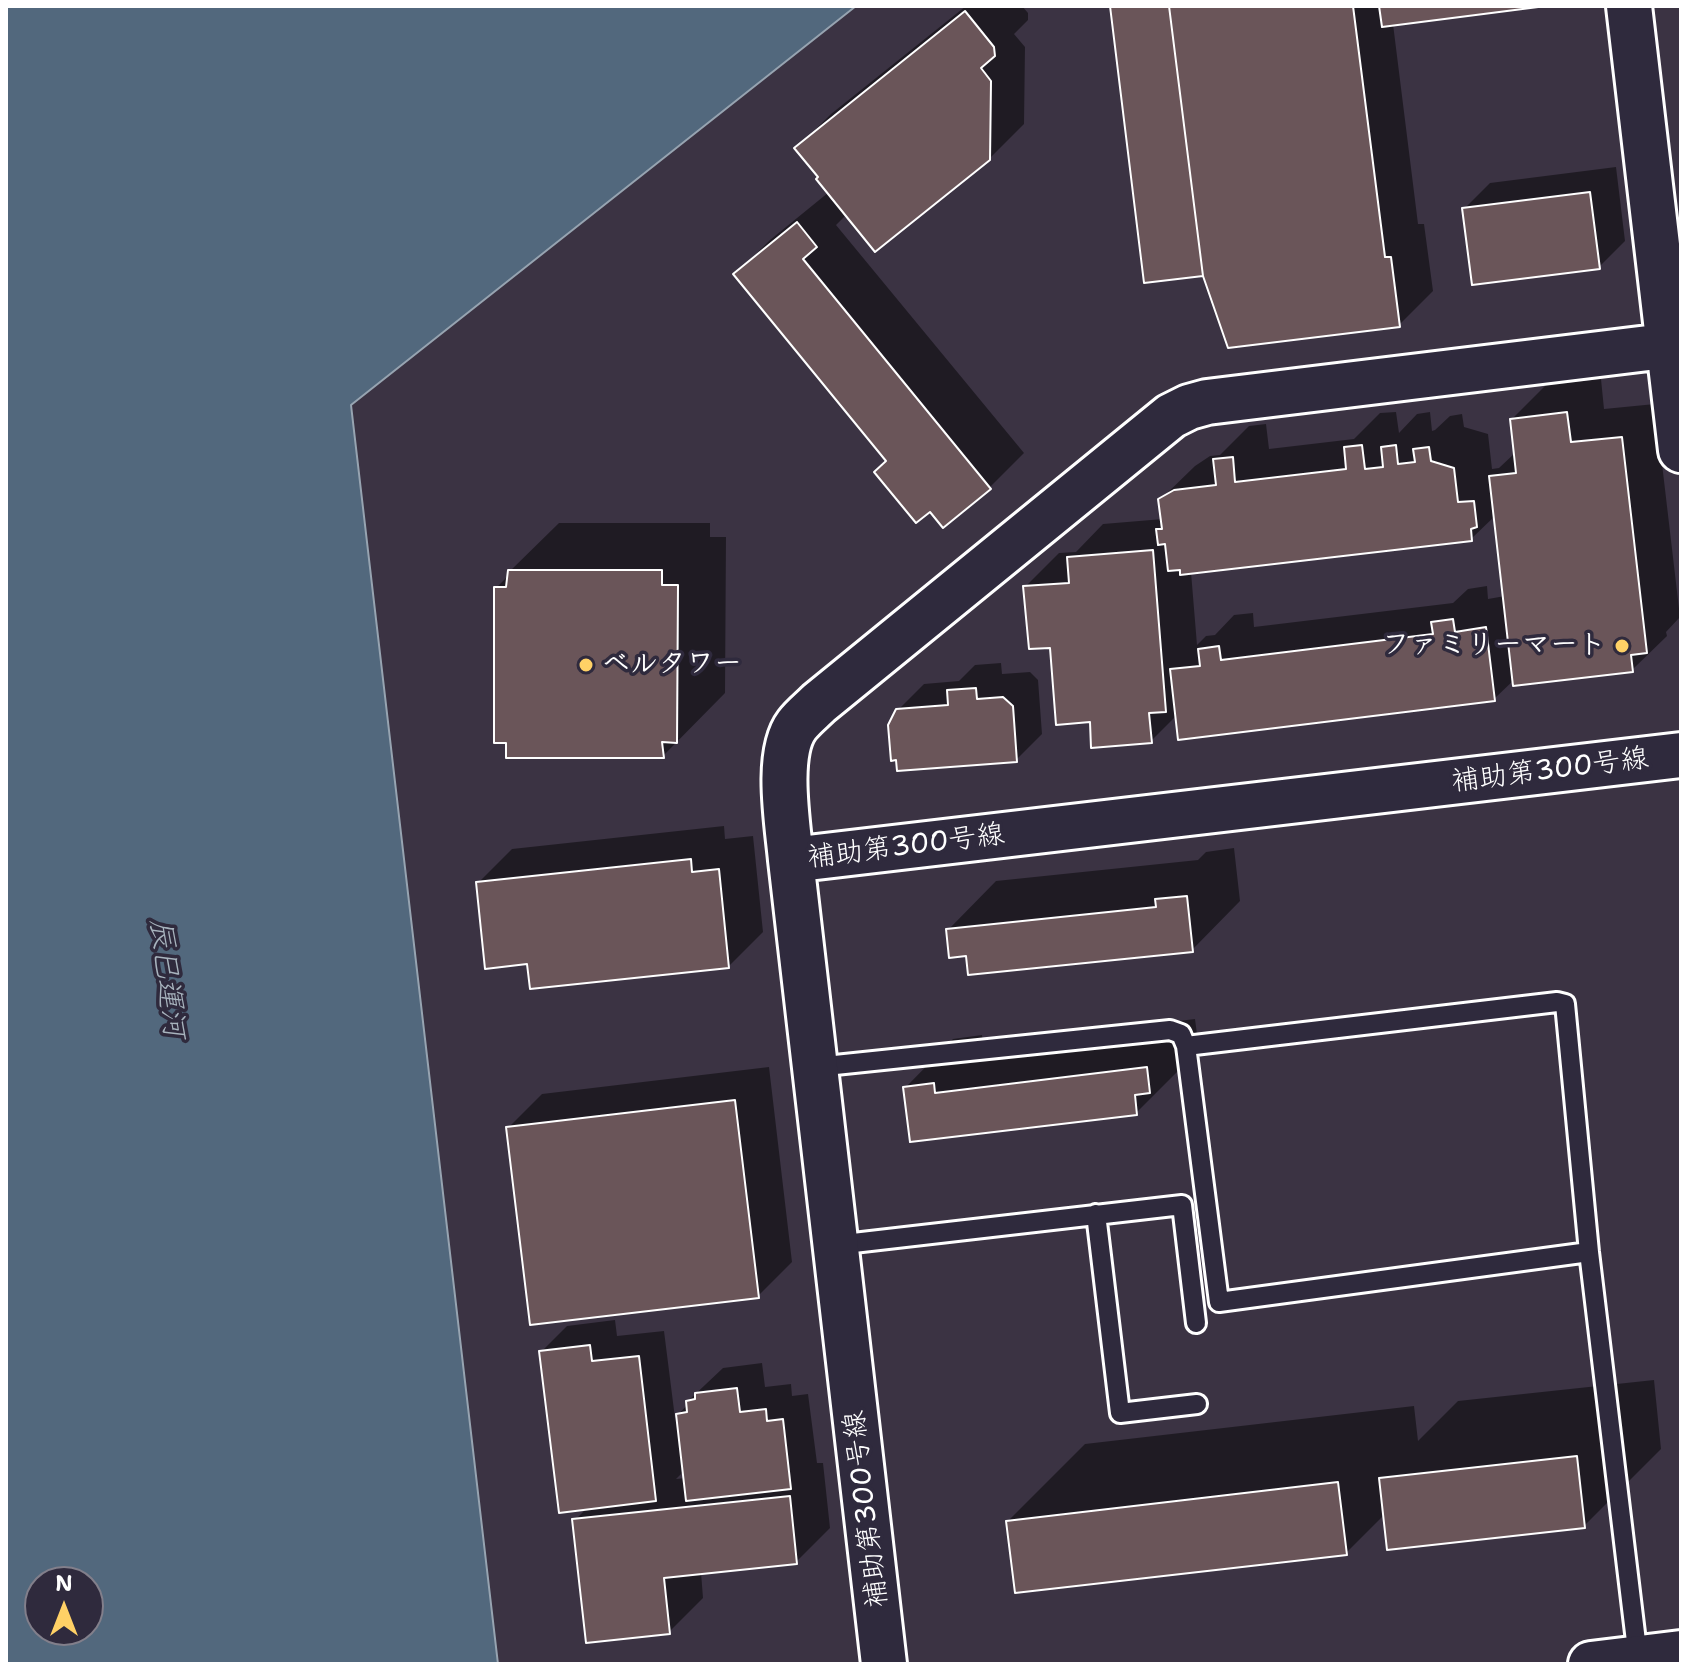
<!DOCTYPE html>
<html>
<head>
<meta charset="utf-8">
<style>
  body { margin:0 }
  #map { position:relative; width:1687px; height:1670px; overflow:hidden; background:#3b3343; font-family:"Shantell Sans",sans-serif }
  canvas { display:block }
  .frame { position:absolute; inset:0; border:8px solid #fff; pointer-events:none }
  .north { position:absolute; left:24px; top:1566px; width:80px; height:80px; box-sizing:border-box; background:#2f2a3d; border:2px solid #827f8b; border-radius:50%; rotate:0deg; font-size:22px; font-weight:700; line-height:32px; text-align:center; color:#fff }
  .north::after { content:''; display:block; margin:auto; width:28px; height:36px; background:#ffd166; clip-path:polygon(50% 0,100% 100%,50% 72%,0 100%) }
</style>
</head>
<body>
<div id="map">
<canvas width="1687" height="1670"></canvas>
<div class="frame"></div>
<div class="north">N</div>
</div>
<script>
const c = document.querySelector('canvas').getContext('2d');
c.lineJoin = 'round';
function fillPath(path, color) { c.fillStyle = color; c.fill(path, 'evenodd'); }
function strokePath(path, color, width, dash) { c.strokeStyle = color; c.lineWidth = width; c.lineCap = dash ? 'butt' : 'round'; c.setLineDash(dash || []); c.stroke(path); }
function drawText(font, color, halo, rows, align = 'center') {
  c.font = font + ' "Shantell Sans","Klee One",sans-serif'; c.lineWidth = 7; c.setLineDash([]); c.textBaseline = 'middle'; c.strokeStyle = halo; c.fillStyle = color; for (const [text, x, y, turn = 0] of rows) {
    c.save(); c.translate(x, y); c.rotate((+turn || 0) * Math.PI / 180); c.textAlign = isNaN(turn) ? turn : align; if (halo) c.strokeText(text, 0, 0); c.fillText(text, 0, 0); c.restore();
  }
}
const water = new Path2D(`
  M6,6H856L351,405L498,1664H6ZM40,1582H88V1630H40Z`);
const shadow = new Path2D(`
  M966,6H1022L1028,13V20L1014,34L1025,47L1024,124L989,159L847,214L836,225L1024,453L990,487L943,525L736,274L770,240L829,192L820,177L797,148L831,114Z
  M1112,6H1530L1393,24L1418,224H1424L1433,291L1399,325Z
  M1616,167L1625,241L1599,267L1464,209L1490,183Z
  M1601,379L1604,409L1655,404L1680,617L1666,632L1667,636L1632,670L1515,679L1494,699L1177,715L1151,741L1091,719L1052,645L1025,587L1059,553L1076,552L1103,524L1163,519L1160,500L1195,466L1210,456L1220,455L1249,426L1266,424L1269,449L1354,439L1380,413L1396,412L1399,433L1417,414L1430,412L1432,431L1435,430L1450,416L1462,414L1464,427L1488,434L1492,469L1499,468L1516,452L1512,419L1546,385ZM1496,515L1505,596L1488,599L1487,586L1468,589L1453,603L1254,627L1253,613L1234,615L1215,635L1206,636L1197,645L1191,572L1471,539Z
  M559,523H710V537H726L725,693L663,756L496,588L510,574V571Z
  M1001,663L1002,674L1030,672L1038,680L1042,734L1016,760L898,710L924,684L959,681L975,665Z
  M724,826L725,839L753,836L763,932L729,966L478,883L512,849Z
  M1234,848L1240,901L1192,950L968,954L948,930L996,881L1198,860L1206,852Z
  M1195,1019L1198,1042L1185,1064L1136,1113L911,1140L905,1088L953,1039L982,1035L983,1045Z
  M769,1067L792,1262L758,1296L508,1128L542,1094Z
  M615,1320L617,1336L664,1331L675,1418L688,1404V1401L723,1368L762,1363L765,1387L791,1384L792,1396L808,1394L817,1463H823L830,1528L796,1562L701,1572L703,1598L669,1632L575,1520L587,1508L541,1352L567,1326ZM685,1470L686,1478L676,1479Z
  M1654,1380L1661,1449L1584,1526L1385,1514L1346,1553L1008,1521L1085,1444L1414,1406L1418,1441L1458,1401Z`);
const building = new Path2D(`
  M1110,6H1169L1203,276L1144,283Z
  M1169,6H1353L1385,257H1391L1400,327L1228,348L1203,276Z
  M1379,6H1546L1382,27Z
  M965,11L994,47L995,56L981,68L991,81L990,160L875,252L816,179L818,177L794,148Z
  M1590,192L1600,269L1472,285L1462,208Z
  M797,222L817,247L803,259L991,489L943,528L930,512L916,523L874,472L886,461L733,274Z
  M1567,412L1571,442L1622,437L1647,653L1631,655L1633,672L1513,686L1489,476L1516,473L1510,419Z
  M1362,445L1365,469L1383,467L1381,447L1396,445L1398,464L1415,462L1413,449L1429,447L1431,461L1454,468L1458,502L1474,501L1477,527L1471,529L1472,541L1180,575V570L1168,571L1165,544L1158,545L1156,529H1162L1158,499L1174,490L1216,485L1213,459L1233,457L1235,482L1346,469L1344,447Z
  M1153,550L1166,712L1149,713L1152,743L1091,748L1090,722L1056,725L1050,648L1029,649L1023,586L1069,583L1067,557Z
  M508,570H662V585H678L677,743L662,742L664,758H506V743H494V587H506Z
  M1453,619L1455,632L1486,627L1495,701L1178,740L1170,669L1200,666L1198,649L1219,646L1221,660L1433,634L1431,622Z
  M976,688L977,699L1003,697L1013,706L1017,762L897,771L896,760L891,761L888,725L896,709L948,705L947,690Z
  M691,859L692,872L719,869L729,968L530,989L527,964L485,969L476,882Z
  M1187,896L1193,952L968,975L966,956L949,958L946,929L1156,907L1155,899Z
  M1147,1067L1150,1093L1135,1095L1137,1115L910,1142L903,1087L934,1083L935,1093Z
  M735,1100L759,1298L530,1325L506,1127Z
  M590,1345L592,1361L639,1356L656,1501L559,1513L539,1351Z
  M737,1388L740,1412L766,1409L767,1421L783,1419L791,1489L686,1501L676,1414L687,1412L686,1401L695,1399V1393Z
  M1577,1456L1585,1528L1387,1550L1379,1478Z
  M1338,1482L1347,1555L1015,1593L1006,1521Z
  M790,1496L797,1564L664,1578L670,1634L586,1643L572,1519Z`);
const lane = new Path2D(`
  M1186,1046L1557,1002L1565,1004L1589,1252L1638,1658
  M816,1067L1170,1030L1181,1034L1186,1046L1219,1302L1589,1252
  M1096,1214L1120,1413L1197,1404
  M836,1245L1182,1205L1196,1323`);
const secondary = new Path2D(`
  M1629,6L1681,450
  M791,860C788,826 775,754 797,725C803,717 812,710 819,703L1171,416L1189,407L1207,402L1681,344
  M884,1664L791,860L1681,755
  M1591,1664L1681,1653`);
const markers = [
  [1622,646,8,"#ffd166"],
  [586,665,8,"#ffd166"]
];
const poiNames = [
  ["ファミリーマート",1606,646],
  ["ベルタワー",602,665,"left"]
];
const streetNames = [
  ["補助第300号線",1550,771,-7],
  ["補助第300号線",906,847,-7],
  ["補助第300号線",867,1509,-97]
];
const waterNames = [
  ["辰巳運河",166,978,83]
];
fillPath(water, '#52687d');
strokePath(water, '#97a4b1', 2);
fillPath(shadow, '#0007');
fillPath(building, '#6a5559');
strokePath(building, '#fff', 2);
strokePath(lane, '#fff', 24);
strokePath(secondary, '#fff', 50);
strokePath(lane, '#2f2a3d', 18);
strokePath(secondary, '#2f2a3d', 44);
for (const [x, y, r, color] of markers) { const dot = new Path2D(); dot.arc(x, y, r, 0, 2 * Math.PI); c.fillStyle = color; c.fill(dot); strokePath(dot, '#2f2a3d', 3); }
drawText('bold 28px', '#fff', '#2f2a3d', poiNames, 'right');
drawText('28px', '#fff', '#2f2a3d', streetNames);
drawText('italic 30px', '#a8b4be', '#2f2a3d', waterNames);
</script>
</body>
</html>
